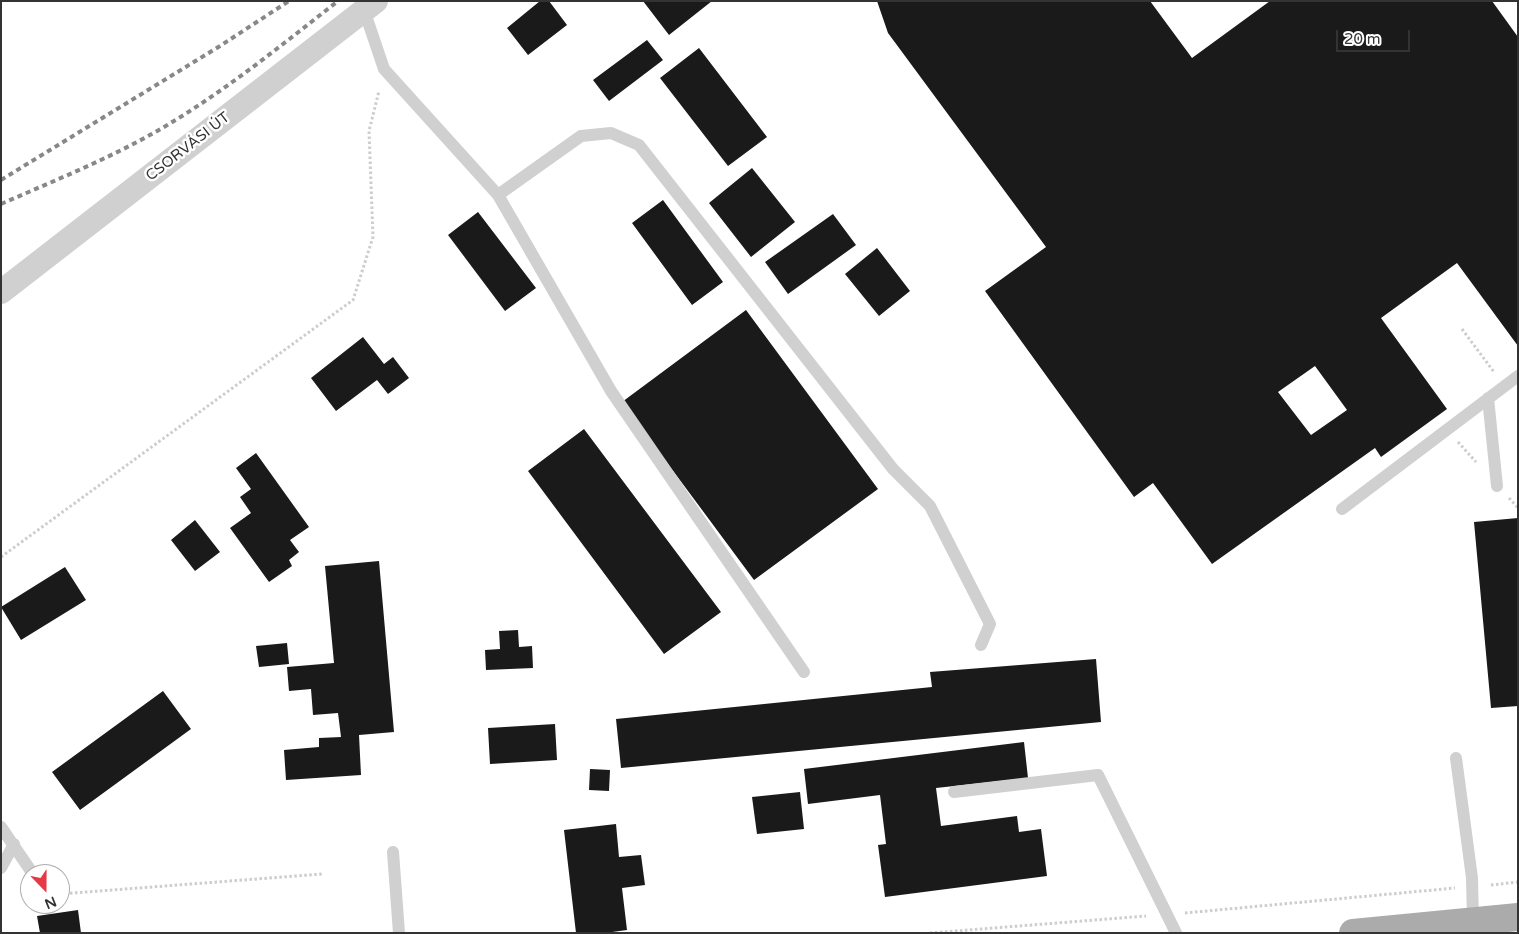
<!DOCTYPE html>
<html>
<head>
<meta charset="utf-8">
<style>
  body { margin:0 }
  #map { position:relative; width:1519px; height:934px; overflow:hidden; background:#fff; font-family:"Varela Round",sans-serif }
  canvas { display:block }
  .frame { position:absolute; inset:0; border:2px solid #333; pointer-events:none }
  .north { position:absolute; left:20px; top:864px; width:50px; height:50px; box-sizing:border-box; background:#fff; border:1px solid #adadad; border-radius:50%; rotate:158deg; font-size:14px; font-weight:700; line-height:20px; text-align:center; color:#333 }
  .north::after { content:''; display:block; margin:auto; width:18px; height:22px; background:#e63946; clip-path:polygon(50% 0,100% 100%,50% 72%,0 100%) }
  .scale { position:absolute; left:1336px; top:30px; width:74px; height:22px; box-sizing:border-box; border:2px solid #333; border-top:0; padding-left:6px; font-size:15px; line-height:18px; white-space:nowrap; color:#333; -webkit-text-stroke:4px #fff; paint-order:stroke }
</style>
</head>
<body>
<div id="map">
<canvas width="1519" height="934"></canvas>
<div class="frame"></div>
<div class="north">N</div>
<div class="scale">20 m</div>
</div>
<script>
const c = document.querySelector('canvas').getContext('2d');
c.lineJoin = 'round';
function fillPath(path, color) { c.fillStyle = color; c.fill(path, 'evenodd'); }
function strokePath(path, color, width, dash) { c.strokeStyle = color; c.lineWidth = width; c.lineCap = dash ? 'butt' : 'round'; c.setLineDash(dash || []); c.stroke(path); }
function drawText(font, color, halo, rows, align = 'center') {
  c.font = font + ' "Varela Round",sans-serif'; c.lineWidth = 5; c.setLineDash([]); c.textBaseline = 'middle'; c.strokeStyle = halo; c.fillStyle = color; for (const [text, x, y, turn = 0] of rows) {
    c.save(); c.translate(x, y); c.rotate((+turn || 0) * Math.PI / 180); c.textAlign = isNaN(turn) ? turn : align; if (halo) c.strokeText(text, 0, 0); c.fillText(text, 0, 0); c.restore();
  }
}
const building = new Path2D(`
  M540,1H549L567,25L528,55L507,28Z
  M643,1H712L669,35Z
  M877,1H1150L1192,58L1270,1H1492L1518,37V346L1457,263L1381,318L1447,409L1381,457L1375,448L1212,564L1153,483L1134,497L985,291L1046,247L888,33ZM1315,366L1347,410L1311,435L1278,392Z
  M647,40L663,60L609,101L593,80Z
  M699,48L767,137L728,166L660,78Z
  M752,168L795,222L751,257L709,203Z
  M663,200L723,282L692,305L632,223Z
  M478,212L536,288L505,311L448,235Z
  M833,214L856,245L788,294L765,262Z
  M877,248L910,291L879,316L845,274Z
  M746,310L878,489L754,580L622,402Z
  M363,337L384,364L393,357L409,378L388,394L377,380L336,411L311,378Z
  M584,429L721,612L664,654L528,471Z
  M256,453L309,527L290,540L299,552L289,560L292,566L269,582L230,528L251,513L240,497L251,489L236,468Z
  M1518,518V706L1491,708L1474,522Z
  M195,520L220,552L195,571L171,540Z
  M379,561L394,732L359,735L361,775L286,780L284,750L319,747V738L341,737L338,713L313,715L311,689L289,691L287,667L334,663L325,566Z
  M65,567L86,600L21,640L1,607Z
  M518,630L519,647L532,646L533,668L486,670L485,650L500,649L499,631Z
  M287,643L289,664L259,667L256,646Z
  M1096,659L1101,722L621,768L616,719L932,687L930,672Z
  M163,691L191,729L80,810L52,772Z
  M555,724L557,760L490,764L488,728Z
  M1024,742L1028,778L936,788L941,826L1017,816L1019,832L1041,829L1047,876L885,897L878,845L886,844L880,795L808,804L804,769Z
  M590,769L610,770L609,791L589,790Z
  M800,792L804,829L757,834L752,797Z
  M616,824L619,857L641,855L645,885L622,888L627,930L605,933H576L564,830Z
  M78,910L81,933H40L37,916Z`);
const path = new Path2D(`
  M1462,329L1494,372
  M1458,442L1476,462
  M1509,498L1518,508
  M1,557L353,300L373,237L369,131L379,91
  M1491,885L1518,882
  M60,894L322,874
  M1185,913L1455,888
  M930,933L1146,916`);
const lane = new Path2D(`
  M364,10L384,69L498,195L611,391L804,672
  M498,195L581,136L611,133L639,145L893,469L930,506L990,624L981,645
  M1488,398L1497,486
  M1342,509L1518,376
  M1456,758L1472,878L1473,921
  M954,792L1098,775L1176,933
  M1,827L33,874
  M393,852L399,933
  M1,868L14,844`);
const street = new Path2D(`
  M1,292L376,1`);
const primary = new Path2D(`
  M1353,933L1518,917`);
const rail = new Path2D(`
  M1,180L220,46L289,1
  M1,204C58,179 116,156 169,124C229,88 283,44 338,1`);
const streetNames = [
  ["CSORVÁSI ÚT",188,147,-38]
];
fillPath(building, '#1a1a1a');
strokePath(path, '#cdcdcd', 3, [2.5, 2.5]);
strokePath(lane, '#d0d0d0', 12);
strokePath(street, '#d0d0d0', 24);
strokePath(primary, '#ababab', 28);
strokePath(rail, '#888', 4, [5, 4]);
drawText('15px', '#333', '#fff', streetNames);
</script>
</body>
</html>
